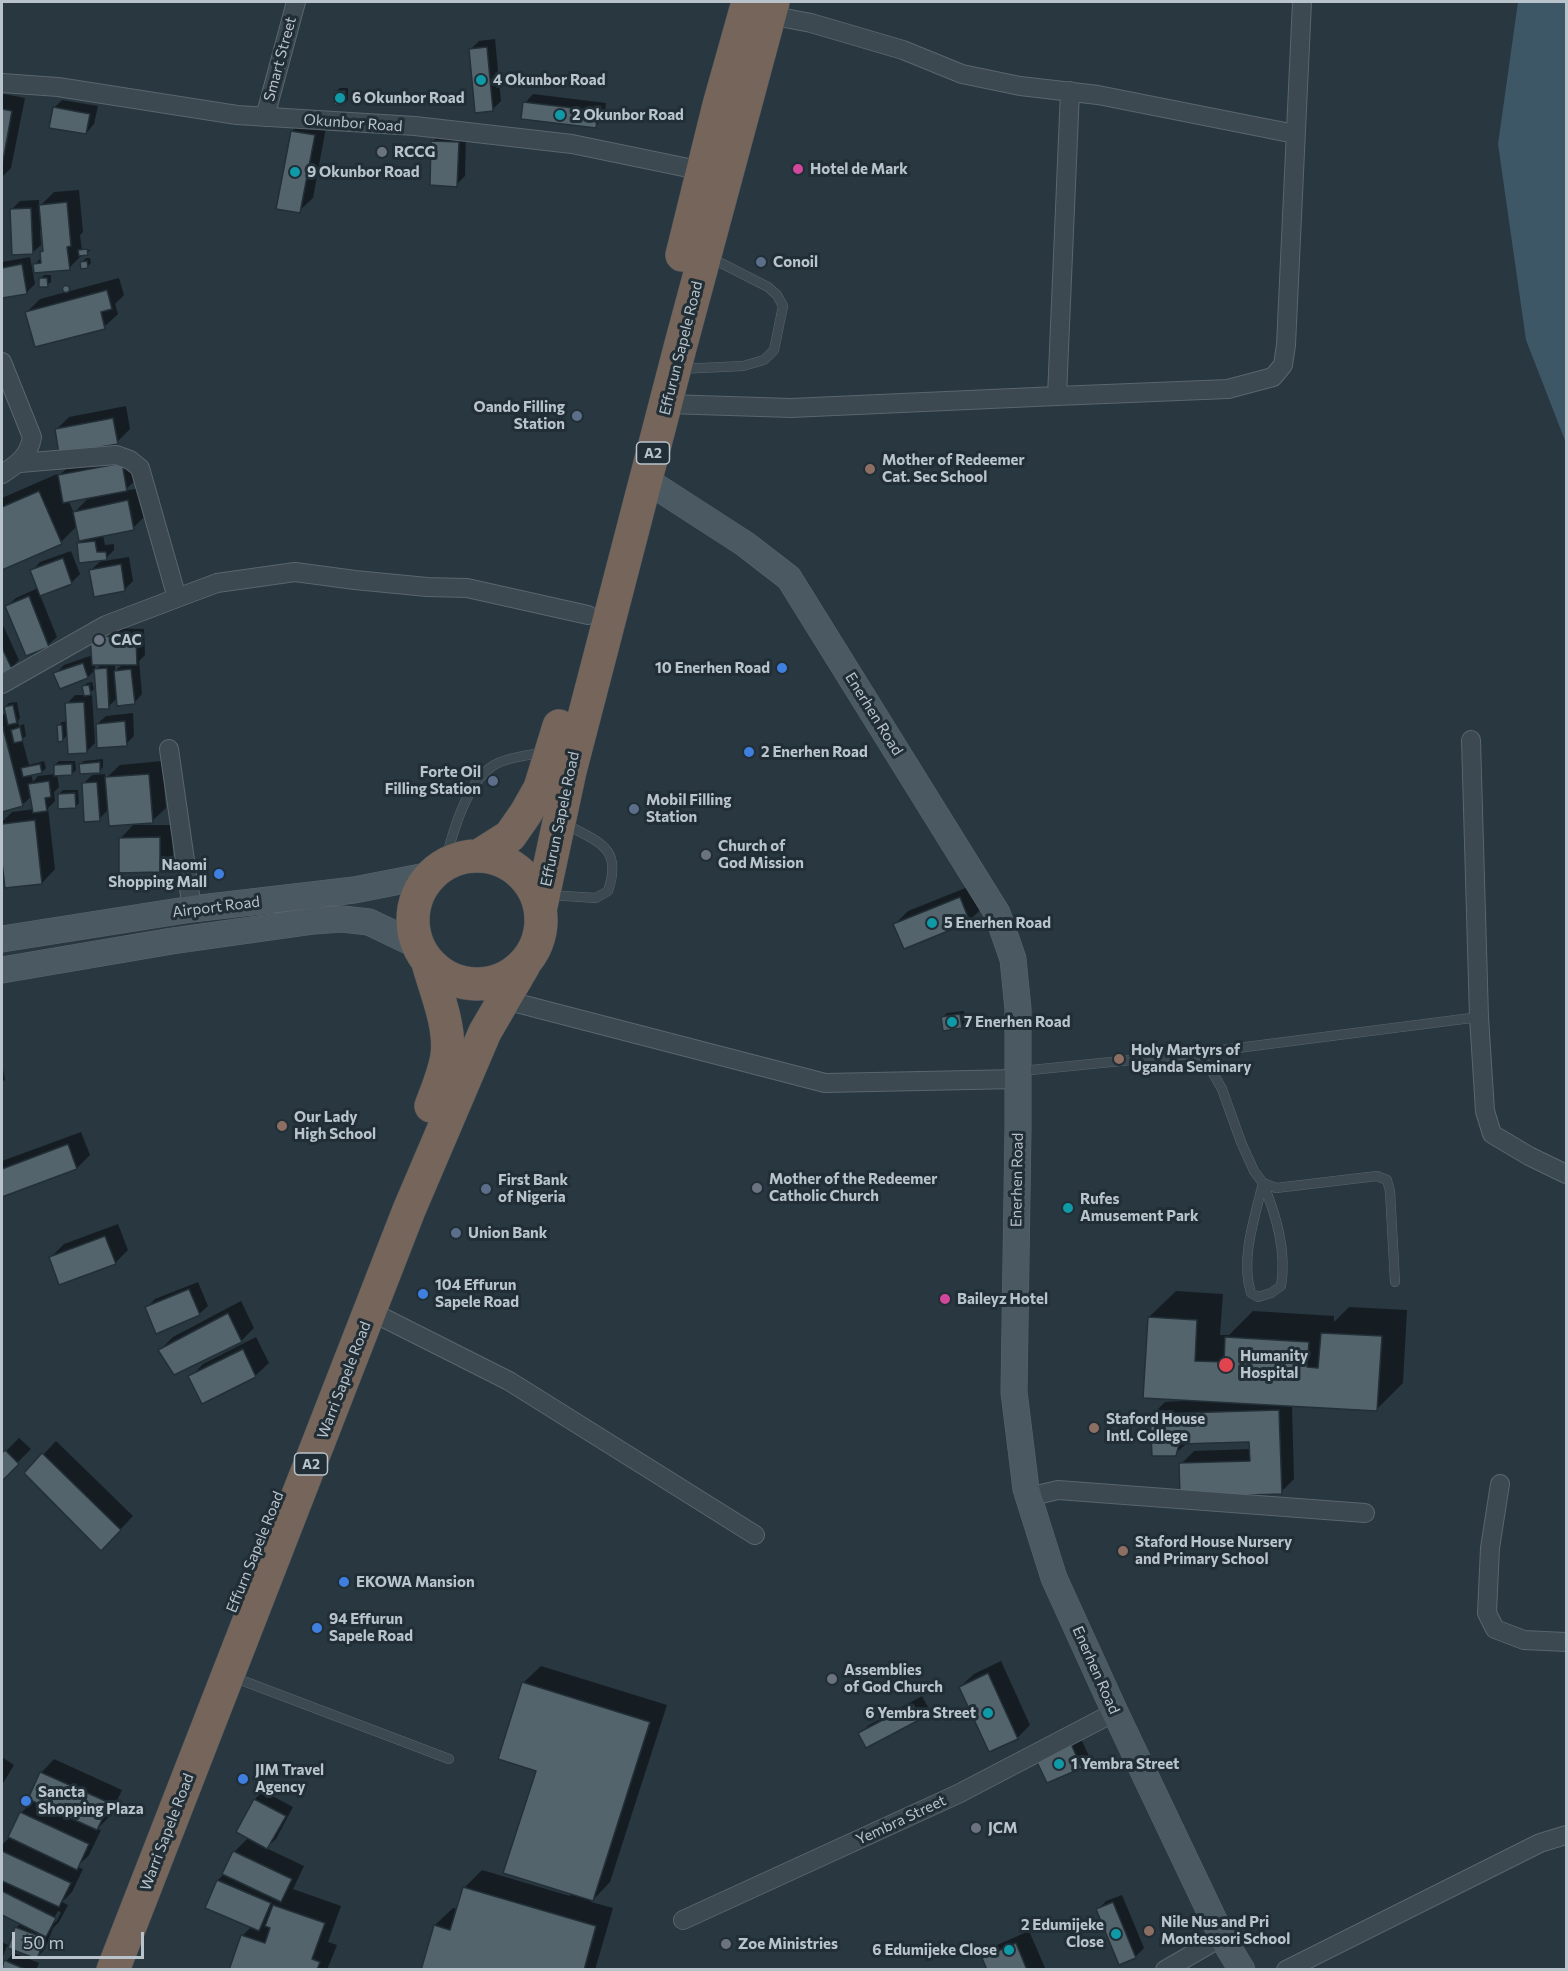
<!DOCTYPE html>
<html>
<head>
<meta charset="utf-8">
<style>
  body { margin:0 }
  #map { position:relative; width:1568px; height:1971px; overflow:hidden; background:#283740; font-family:Commissioner,sans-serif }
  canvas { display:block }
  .frame { position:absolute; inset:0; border:3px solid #b9c3cb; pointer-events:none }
  .scale { position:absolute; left:12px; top:1932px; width:132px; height:27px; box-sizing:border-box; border:3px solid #b9c3cb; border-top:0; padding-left:8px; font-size:18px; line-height:21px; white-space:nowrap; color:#b9c3cb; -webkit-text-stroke:4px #212e36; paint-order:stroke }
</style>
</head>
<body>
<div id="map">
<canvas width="1568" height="1971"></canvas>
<div class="frame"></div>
<div class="scale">50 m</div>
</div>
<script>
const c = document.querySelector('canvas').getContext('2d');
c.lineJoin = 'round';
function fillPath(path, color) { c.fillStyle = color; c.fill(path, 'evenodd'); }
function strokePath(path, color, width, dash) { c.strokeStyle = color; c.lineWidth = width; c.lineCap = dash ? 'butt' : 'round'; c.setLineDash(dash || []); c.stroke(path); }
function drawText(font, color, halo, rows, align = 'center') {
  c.font = font + ' Commissioner,sans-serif'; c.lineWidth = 6; c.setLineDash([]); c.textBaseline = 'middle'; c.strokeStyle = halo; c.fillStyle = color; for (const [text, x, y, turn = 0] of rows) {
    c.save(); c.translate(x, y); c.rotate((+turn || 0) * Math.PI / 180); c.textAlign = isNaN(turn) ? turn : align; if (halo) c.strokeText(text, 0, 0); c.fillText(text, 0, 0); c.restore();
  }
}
const water = new Path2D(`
  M1518,2H1566V443L1526,340L1498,144Z`);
const shadow = new Path2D(`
  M495,39L501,101L492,110L471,49L479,41Z
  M340,88H348V100L344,103L336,91Z
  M4,94L25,98L11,168L2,177V96Z
  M533,94L606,103L604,118L596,126L525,103Z
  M62,100L98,106L94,124L86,133L54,108Z
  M305,118L327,122L313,198L299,211L292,131Z
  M441,133L466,134L465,176L456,185L433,141Z
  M79,190L83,232L80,235L82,251L91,250L82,255L69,268L35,264L42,257V252L45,249L43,230H40L41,245L32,253L11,210L20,201L39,200V207L54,192Z
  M30,257L35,284L27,292L2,297V262Z
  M86,258H90L91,263L87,267L82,262Z
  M44,275H51V282L47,285L40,279Z
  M119,278L124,295L115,304L118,314L104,327L27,312L40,299Z
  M126,406L130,429L117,442L56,430L69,417Z
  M135,451L139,477L124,491L141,488L146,515L133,528L103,535L105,545L114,544V550L103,561L129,557L133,581L124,590L91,570L103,559L79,544L84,539L77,526L61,542L2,569V498L57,474L58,477L73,462ZM90,496L74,513L68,500Z
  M71,551L80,574L71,583L40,595L57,637L48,645L7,606L16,598L38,588L32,571L40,562Z
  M2,623L19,660L11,668L2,673Z
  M100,628L144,629L145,655L139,661L142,694L134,703L118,697L108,707L98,708L96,669L88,677L55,674L64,665L93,655ZM94,664H102L96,669ZM115,664H123L115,671Z
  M92,682L94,689L89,694H92L95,743L86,752L68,734L63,740L58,726L62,722L68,721L67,704L75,695H85L83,687L87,683Z
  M17,702L20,718L18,721L19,726L24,724L26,736L22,739L29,765L44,761L46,768L42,772L31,774L33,782L38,776L55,774V765L59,761H75L76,770L72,774H57L59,787L54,792L55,801L48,808L55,869L42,883L6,887L2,848V822L12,812L34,809L32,796L22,805L2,810V715L7,713L5,707L9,703Z
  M133,713L134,736L126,744L97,724L106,716Z
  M103,759V767L100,771L80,764L84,761Z
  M162,761L166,808L152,821L109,809L99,819L83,784L92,775L105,774V779L120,765Z
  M63,790H78L79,803L75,807L59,794Z
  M133,825H172L173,858L160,871L120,839Z
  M973,885L982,908L969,921L895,924L908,911Z
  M964,1011L965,1022L962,1026L943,1017L947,1013Z
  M2,1065L5,1079L2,1083Z
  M81,1132L90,1155L77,1168L2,1195V1161Z
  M118,1224L128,1250L115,1263L51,1257L64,1244Z
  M198,1282L208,1306L199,1314L147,1307L155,1299Z
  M1176,1291L1223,1294L1220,1335H1229L1253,1311L1334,1316V1322L1349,1307L1407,1310L1403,1383L1377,1409L1292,1405L1294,1479L1281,1492L1181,1464L1194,1451L1251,1449L1250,1440L1187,1443L1175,1454L1152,1415L1165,1402L1183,1401L1149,1317Z
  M241,1301L254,1328L241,1341L160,1350L173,1337Z
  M256,1337L269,1363L255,1376L202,1402L190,1377L203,1364Z
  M19,1438L31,1449L2,1478V1455Z
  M56,1441L133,1516L114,1536L26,1473Z
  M1001,1661L1030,1725L1017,1738L960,1687L974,1674Z
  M541,1666L667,1705L610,1882L591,1902L613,1908L595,1970H422L435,1925L453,1908L458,1909L464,1888L482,1870L570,1896L571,1893L538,1770L523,1683Z
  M922,1696L929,1709L920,1718L860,1733L869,1725Z
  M1080,1737L1090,1758L1081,1767L1038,1760Z
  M2,1757L14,1765L2,1785Z
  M54,1759L122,1790L110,1816L97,1829L101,1830L89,1855L77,1867L83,1869L72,1892L62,1902L68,1905L59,1922L53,1928L45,1949L37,1957L7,1946L2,1959V1942L10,1946L17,1927L21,1923L2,1913V1845L10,1837L22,1812L34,1800L30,1798L41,1773ZM58,1911L61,1912L56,1922H52Z
  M263,1791L293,1807L276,1839L266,1848L304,1866L293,1889L341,1906L328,1942L337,1945L327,1970H230L242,1936L251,1927L218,1880L225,1873L234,1852L249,1837L238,1831L255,1799Z
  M1122,1895L1144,1948L1135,1957L1098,1910L1106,1901Z
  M1029,1931L1046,1970H989L984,1958L997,1945Z
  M14,1953L39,1963L36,1970H2L6,1961Z`);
const building = new Path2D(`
  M487,47L493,111L475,113L469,49Z
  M335,91H345V105H334Z
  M523,102L598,111L596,128L521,119Z
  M53,107L90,114L86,134L49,128Z
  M2,109L12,111L2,166Z
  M291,131L315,135L300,213L276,209Z
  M431,141L459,142L457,187L430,185Z
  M67,202L71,246L67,247L70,270L34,273L33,264L41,263L40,252L43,251L39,205Z
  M31,208L33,254L12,255L10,209Z
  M87,249L88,255L79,256L78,250Z
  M87,261L88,268L81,269L80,262Z
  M22,264L27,294L2,298V268Z
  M39,278H47L48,287H39Z
  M62.5 289a3.5 3.5 0 1 1 7 0a3.5 3.5 0 1 1-7 0Z
  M107,290L112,309L101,312L105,329L35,347L25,312Z
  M113,418L118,444L59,454L55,429Z
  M122,463L127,491L63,503L58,475Z
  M39,491L62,544L2,570V507Z
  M128,500L134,530L79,541L73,512Z
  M95,541L97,552H106L107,560L79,563L77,543Z
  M63,558L72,584L40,596L30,570Z
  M121,564L125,591L94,597L89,570Z
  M29,596L49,647L26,656L5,606Z
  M90,636L136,637L137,665H92Z
  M2,648L12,669L2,674Z
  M83,663L88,678L60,689L53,673Z
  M107,668L109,709H97L94,669Z
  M131,669L135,704L117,706L114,671Z
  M89,685L91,695L84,696L82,686Z
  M84,702L87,753L68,754L65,703Z
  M13,705L17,723L8,725L4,707Z
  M125,721L127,746L97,748L96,724Z
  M2,724L23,806L2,812Z
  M57,725H62L63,741L58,742Z
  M20,727L23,741L14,743L11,730Z
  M100,762V773L80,774L79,764Z
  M40,764L42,773L23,777L21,768Z
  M72,764V775L54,776V765Z
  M149,774L153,823L109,826L105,777Z
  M49,781L51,797L45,798L47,811L33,813L28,784Z
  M97,782L100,821L84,822L82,783Z
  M75,793L76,808L58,809V794Z
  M35,820L42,884L5,888L2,862V824Z
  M160,837V872L119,873V838Z
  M960,897L970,922L904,949L893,924Z
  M960,1014L962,1028L943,1031L941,1017Z
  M68,1144L77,1169L2,1197V1169Z
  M105,1236L116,1264L59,1285L49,1257Z
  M189,1289L200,1315L156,1334L145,1307Z
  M228,1313L242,1342L174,1375L158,1350Z
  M1148,1317L1197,1320L1195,1361L1224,1362L1225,1337L1309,1342L1307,1367L1318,1368L1321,1333L1382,1336L1377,1411L1143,1398Z
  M243,1349L256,1377L202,1404L188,1376Z
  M1279,1410L1282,1494L1180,1497L1179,1463L1250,1461L1249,1442L1179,1444L1176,1456H1152L1150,1414Z
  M5,1450L19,1464L2,1481V1453Z
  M42,1453L121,1530L101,1551L24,1473Z
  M988,1673L1018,1739L989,1752L959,1687Z
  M522,1682L650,1722L593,1901L503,1873L536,1771L498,1759Z
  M913,1704L921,1719L866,1748L858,1733Z
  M1071,1744L1082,1768L1047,1783L1036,1760Z
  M40,1772L110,1803L97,1830L28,1799Z
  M254,1799L286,1816L267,1849L236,1832Z
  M20,1812L89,1844L77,1870L8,1837Z
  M2,1851L71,1883L59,1907L2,1881Z
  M233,1851L292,1879L281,1902L222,1874Z
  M217,1880L271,1903L259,1931L205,1908Z
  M463,1887L596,1926L584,1970H421L434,1925L450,1930Z
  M2,1891L56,1918L46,1937L2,1915Z
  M1113,1902L1136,1958L1119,1965L1096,1909Z
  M273,1905L325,1923L312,1959L320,1962L317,1970H229L241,1935L265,1943L270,1928L265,1926Z
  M15,1927L45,1938L37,1959L8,1948Z
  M1016,1943L1027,1970H987L982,1958Z
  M4,1960L27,1970H2Z`);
const lane = new Path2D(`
  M680,369L743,366L764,360L774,350L783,306L777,295L768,287L711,258
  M445,864C452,833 468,777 498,763C510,757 531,755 544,752
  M549,895L596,898L608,891C623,847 598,842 565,824
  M1191,1054L1209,1066L1222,1089L1241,1142L1254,1171L1263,1183L1276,1188L1377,1176L1387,1180L1390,1191L1395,1282
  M1021,1071L1191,1054L1479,1017
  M1263,1183C1276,1215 1287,1251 1281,1286L1271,1293L1258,1297L1251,1293C1240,1259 1255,1217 1263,1183Z
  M233,1677L449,1759`);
const street = new Path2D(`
  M769,15L811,23L903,50L962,74L1020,86L1098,95L1295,134
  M2,83L58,87L237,115L415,126L572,144L703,171
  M265,117L296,2
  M2,362L32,437C29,456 18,464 2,474
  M1057,396L1228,389L1273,377L1283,365L1286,345L1302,2
  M667,404L791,408L1057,396L1070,91
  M20,463L116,455L130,460L140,468L177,598
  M2,684L106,625L177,598L217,583L295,572L355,580L427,587L467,588L588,615
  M1471,740L1479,1017L1485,1111L1492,1134L1529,1156L1566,1174
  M169,749L192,909
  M505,1000L825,1083L1018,1079
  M370,1311L509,1381L755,1535
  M1500,1484L1490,1548L1487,1613L1495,1629L1524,1640L1566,1642
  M1028,1497L1058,1490L1365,1513
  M683,1920L958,1794L1115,1712
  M1165,1970L1222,1937
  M1286,1970L1540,1843L1566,1835`);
const secondary = new Path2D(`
  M646,480L745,544L789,578L997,913L1013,959L1018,1009V1128L1014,1392L1026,1489L1054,1578L1115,1712L1222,1937L1242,1970
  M2,939L192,909L354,890L431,875
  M2,970L172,941L314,921L342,919L369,922L417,945`);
const highway = new Path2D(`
  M682,255L719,105L748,2
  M480,855L510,836L526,813L540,788L559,726
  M413 920a64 64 0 1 1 128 0a64 64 0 1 1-128 0Z
  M541,906L570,771L681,344L773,2
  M428,963C436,992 451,1026 447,1056C444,1074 437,1090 431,1106
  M113,1970L409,1210L485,1032L524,965`);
const markers = [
  [481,80,6,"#0f9aa8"],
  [340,98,6,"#0f9aa8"],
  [560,115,6,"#0f9aa8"],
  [382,152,6,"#6b7280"],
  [798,169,6,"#d1479c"],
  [295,172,6,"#0f9aa8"],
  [761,262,6,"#5c6f8a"],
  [577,416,6,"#5c6f8a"],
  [870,469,6,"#8d6e63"],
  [99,640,6,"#6b7280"],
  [782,668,6,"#3f7fe0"],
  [749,752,6,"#3f7fe0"],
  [493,781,6,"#5c6f8a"],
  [634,809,6,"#5c6f8a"],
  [706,855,6,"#6b7280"],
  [219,874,6,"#3f7fe0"],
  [932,923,6,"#0f9aa8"],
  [952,1022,6,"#0f9aa8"],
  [1119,1059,6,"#8d6e63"],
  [282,1126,6,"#8d6e63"],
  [757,1188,6,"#6b7280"],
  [486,1189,6,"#5c6f8a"],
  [1068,1208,6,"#0f9aa8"],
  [456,1233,6,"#5c6f8a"],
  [423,1294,6,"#3f7fe0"],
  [945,1299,6,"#d1479c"],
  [1226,1365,8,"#e0444e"],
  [1094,1428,6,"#8d6e63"],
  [1123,1551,6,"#8d6e63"],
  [344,1582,6,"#3f7fe0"],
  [317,1628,6,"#3f7fe0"],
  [832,1679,6,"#6b7280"],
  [988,1713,6,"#0f9aa8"],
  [1059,1764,6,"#0f9aa8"],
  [243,1779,6,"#3f7fe0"],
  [26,1801,6,"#3f7fe0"],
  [976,1828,6,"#6b7280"],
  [1149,1931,6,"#8d6e63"],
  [1116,1934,6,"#0f9aa8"],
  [726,1944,6,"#6b7280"],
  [1009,1950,6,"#0f9aa8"]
];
const shields = [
  [653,453,33],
  [311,1464,33]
];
const shieldNames = [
  ["A2",653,453],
  ["A2",311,1464]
];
const streetNames = [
  ["Smart Street",280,59,-75],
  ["Okunbor Road",353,123,4],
  ["Effurun Sapele Road",681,348,-76],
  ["Enerhen Road",874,714,58],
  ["Effurun Sapele Road",560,819,-78],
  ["Airport Road",216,907,-7],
  ["Enerhen Road",1017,1180,-89],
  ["Warri Sapele Road",344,1380,-69],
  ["Effurn Sapele Road",255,1552,-68],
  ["Enerhen Road",1096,1670,66],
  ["Yembra Street",901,1820,-25],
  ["Warri Sapele Road",167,1832,-69]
];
const poiNames = [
  ["4 Okunbor Road",493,80],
  ["6 Okunbor Road",352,98],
  ["2 Okunbor Road",572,115],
  ["RCCG",394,152],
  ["Hotel de Mark",810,169],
  ["9 Okunbor Road",307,172],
  ["Conoil",773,262],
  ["Oando Filling",565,407,"right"],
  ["Station",565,424,"right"],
  ["Mother of Redeemer",882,460],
  ["Cat. Sec School",882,477],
  ["CAC",111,640],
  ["10 Enerhen Road",770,668,"right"],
  ["2 Enerhen Road",761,752],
  ["Forte Oil",481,772,"right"],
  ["Filling Station",481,789,"right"],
  ["Mobil Filling",646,800],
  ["Station",646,817],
  ["Church of",718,846],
  ["God Mission",718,863],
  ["Naomi",207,865,"right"],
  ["Shopping Mall",207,882,"right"],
  ["5 Enerhen Road",944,923],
  ["7 Enerhen Road",964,1022],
  ["Holy Martyrs of",1131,1050],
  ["Uganda Seminary",1131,1067],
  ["Our Lady",294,1117],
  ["High School",294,1134],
  ["Mother of the Redeemer",769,1179],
  ["Catholic Church",769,1196],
  ["First Bank",498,1180],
  ["of Nigeria",498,1197],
  ["Rufes",1080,1199],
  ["Amusement Park",1080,1216],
  ["Union Bank",468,1233],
  ["104 Effurun",435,1285],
  ["Sapele Road",435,1302],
  ["Baileyz Hotel",957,1299],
  ["Humanity",1240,1356],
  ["Hospital",1240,1373],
  ["Staford House",1106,1419],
  ["Intl. College",1106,1436],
  ["Staford House Nursery",1135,1542],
  ["and Primary School",1135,1559],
  ["EKOWA Mansion",356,1582],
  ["94 Effurun",329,1619],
  ["Sapele Road",329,1636],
  ["Assemblies",844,1670],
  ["of God Church",844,1687],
  ["6 Yembra Street",976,1713,"right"],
  ["1 Yembra Street",1071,1764],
  ["JIM Travel",255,1770],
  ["Agency",255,1787],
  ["Sancta",38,1792],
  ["Shopping Plaza",38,1809],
  ["JCM",988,1828],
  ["Nile Nus and Pri",1161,1922],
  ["Montessori School",1161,1939],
  ["2 Edumijeke",1104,1925,"right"],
  ["Close",1104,1942,"right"],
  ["Zoe Ministries",738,1944],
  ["6 Edumijeke Close",997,1950,"right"]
];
fillPath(water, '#3d5766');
fillPath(shadow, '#0007');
fillPath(building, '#54646d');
strokePath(building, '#233038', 1.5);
strokePath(lane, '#5a666e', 10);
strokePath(street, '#5a666e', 20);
strokePath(secondary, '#5a666e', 27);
strokePath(highway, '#47535b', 34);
strokePath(lane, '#3c4950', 9);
strokePath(street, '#3c4950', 18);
strokePath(secondary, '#4b5963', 26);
strokePath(highway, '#76655a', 33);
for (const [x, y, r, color] of markers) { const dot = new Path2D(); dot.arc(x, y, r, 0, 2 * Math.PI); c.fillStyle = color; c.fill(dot); strokePath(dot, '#212e36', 2); }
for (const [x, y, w] of shields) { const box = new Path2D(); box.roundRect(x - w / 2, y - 11, w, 22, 4.5); c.fillStyle = '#212e36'; c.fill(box); strokePath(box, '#b9c3cb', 1.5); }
drawText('bold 14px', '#b9c3cb', null, shieldNames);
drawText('15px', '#b9c3cb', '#212e36', streetNames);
drawText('bold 15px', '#b9c3cb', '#212e36', poiNames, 'left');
</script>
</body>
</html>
